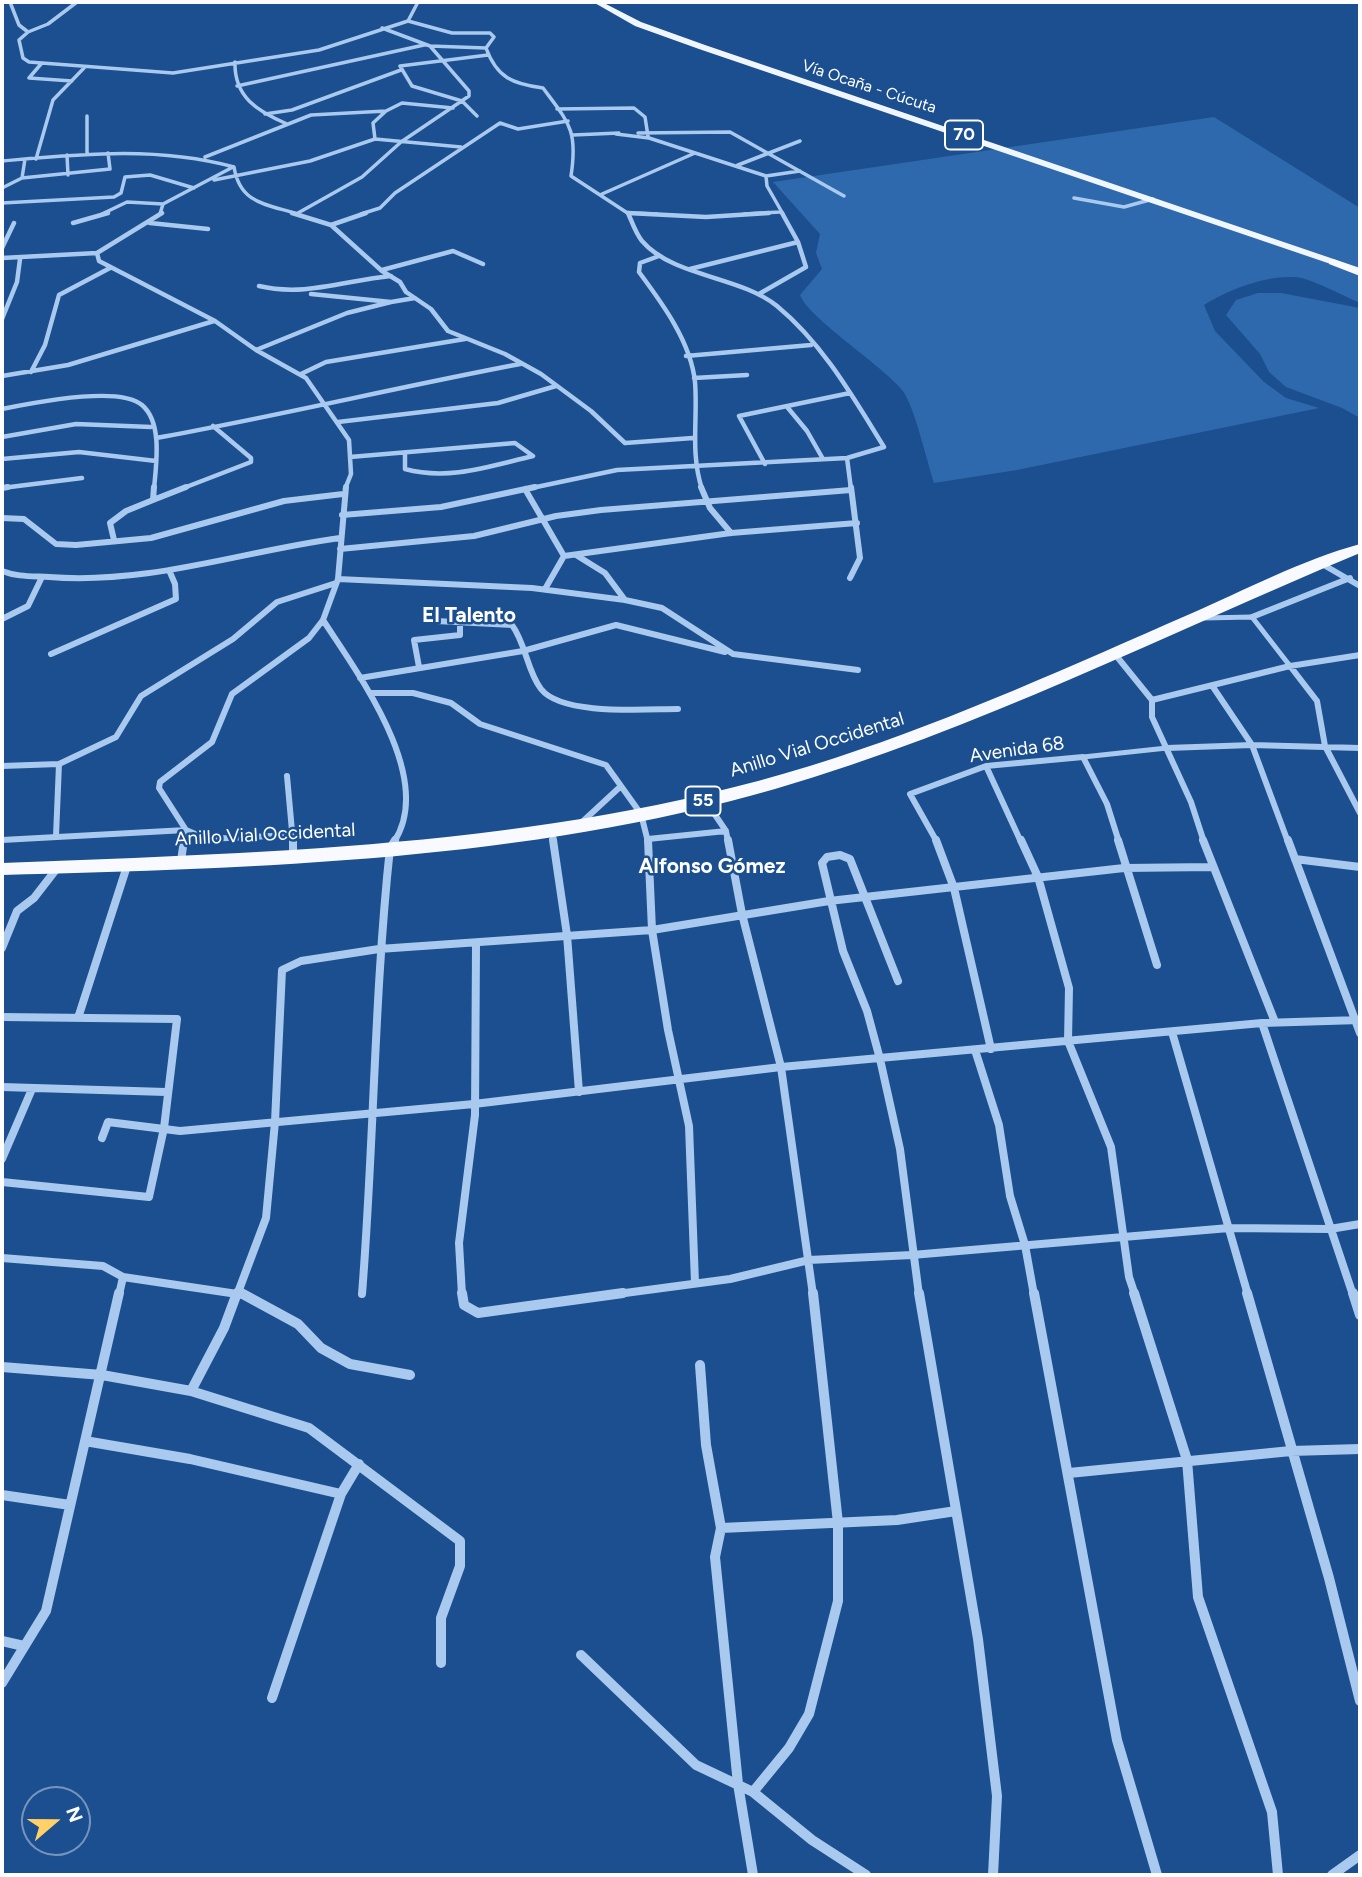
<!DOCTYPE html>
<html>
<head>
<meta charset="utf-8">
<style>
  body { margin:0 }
  #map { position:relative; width:1362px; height:1877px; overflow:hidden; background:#1b4f8f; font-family:Figtree,sans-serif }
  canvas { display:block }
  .frame { position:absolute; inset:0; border:4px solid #fff; pointer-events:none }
  .north { position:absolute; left:21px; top:1786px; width:70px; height:70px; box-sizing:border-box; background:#1b4f8f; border:2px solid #7695bc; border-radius:50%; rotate:70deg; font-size:19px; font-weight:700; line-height:28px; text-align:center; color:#fff }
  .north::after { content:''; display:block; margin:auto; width:24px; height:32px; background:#ffd166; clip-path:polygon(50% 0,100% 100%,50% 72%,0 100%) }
</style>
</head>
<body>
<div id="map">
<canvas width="1362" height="1877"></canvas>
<div class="frame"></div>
<div class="north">N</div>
</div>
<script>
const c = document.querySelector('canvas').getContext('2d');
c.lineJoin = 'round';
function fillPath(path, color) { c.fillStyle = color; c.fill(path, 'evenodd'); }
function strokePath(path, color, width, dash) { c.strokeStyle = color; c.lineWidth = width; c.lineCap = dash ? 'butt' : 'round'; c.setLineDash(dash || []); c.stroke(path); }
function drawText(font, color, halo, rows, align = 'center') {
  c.font = font + ' Figtree,sans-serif'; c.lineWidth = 5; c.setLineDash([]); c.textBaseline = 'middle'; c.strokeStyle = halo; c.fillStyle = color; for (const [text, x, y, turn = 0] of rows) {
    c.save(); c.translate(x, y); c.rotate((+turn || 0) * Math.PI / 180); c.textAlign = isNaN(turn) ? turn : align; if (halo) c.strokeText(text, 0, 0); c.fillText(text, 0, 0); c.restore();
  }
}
const green = new Path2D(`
  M1214,117L1360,208V303C1343,296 1310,277 1293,277C1264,276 1228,290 1204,305L1215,331L1264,382L1286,398L1319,408L1017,470L934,483C927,462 914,404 902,390C882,365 808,318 800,295L822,269L816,253L820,234L773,182Z
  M1258,293H1281L1360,308V418L1342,408L1286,387L1269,372L1260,354L1226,315L1236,300Z`);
const pedestrian = new Path2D(`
  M1204,618L1252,617L1290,666
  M1083,757L1167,748`);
const minorFar4 = new Path2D(`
  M10,2L19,25L28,32
  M77,2L48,24L28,32L19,40L23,58L29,62L173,73L319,50L408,21L418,2
  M408,21L452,33H490L494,37L486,48C497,78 513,84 543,88C569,123 578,130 571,176L629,214
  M430,46L486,48
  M235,62C234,97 257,111 287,124
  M41,64L29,78L72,81
  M237,86L424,45
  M557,109L634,108L645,117L648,136
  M265,114L292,110L401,70
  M87,116V153
  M477,116L462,101L412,86L400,66L488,55
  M638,133L730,132L844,196
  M616,134L649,138L766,176L767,186L783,214
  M573,135L619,133
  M375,139L373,123L386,111
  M67,155L68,175
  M205,157L311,115L386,111L402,103L453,108
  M36,159L53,100L84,68
  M2,161C81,154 157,146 234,167C240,204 266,204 298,214
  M738,165L800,141
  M766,176L800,171
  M22,178L110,169L108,153
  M214,180L310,161L375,139L461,147
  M2,188L22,178L25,159
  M602,194L695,153
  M1074,198L1124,207L1153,199
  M2,203L114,197L121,193L125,177L150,175L194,188
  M298,213L362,177L401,142L469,96V91L430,46L382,28
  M628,213L657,214
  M102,214L127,202L163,204
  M160,214L163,204L233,167
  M361,214L380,208L395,193L500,123L518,129L568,121
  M744,214L780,212`);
const minorFar3 = new Path2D(`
  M292,213L331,225L382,271L400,282L406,292L431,309L448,331L505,354L541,374L591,411L625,443L693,438
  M628,213L706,217L769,213
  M73,223L108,213
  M150,223L208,229
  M331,225L366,213
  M2,248L14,223
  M97,253L99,261L215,321L256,350L306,378L349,440L351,474L345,489
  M659,256L640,263L639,272C662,303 691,342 695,382C698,418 690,453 702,489
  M2,258L97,253L162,213
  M690,269L798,242
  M382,270L453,251L483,264
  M259,286C305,297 346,280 391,276
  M311,294L391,302L415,298
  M759,294L806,267L798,242L782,213
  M2,319L17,282L20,259
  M256,350L347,313L391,302
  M686,356L811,345
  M31,372L45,345L59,295L110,268
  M301,374L326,362L465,339
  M2,376L68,365L214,321
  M694,378L747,375
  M788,408L807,431L823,459
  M2,409C31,403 119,385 142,405C163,423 156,465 154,489
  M338,422L498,403L556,386
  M2,437L76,424L151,427
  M156,438C278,416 398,387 520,364
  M405,455V469C449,481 490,466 533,456
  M350,457L515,443L533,456
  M847,458L851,489
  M2,459L79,452L156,461
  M765,464L739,416L850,393
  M2,488L82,478
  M181,489L251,462V458L213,426
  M527,489L617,470L847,458L884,447C853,397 823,344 777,306C740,276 673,277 642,241C636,234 632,222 628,213`);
const minorFar2 = new Path2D(`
  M701,487L710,508L731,533
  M2,488L8,487
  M525,489L564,556
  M153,500L186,487
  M342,515L441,507L535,487
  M2,518L24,519L56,544L76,545L151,538L284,501L343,494
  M114,540L110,523L126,511L153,500L154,487
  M340,549L474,536L556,516L601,510L851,490
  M576,555L605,573L625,600
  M1322,564L1360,586
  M2,571C17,577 33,576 49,577C149,585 243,551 340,538
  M850,578L860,558L851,487
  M338,579L532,588L625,600L662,608L733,654L858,670
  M545,589L564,556L731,533L857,523
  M1252,617L1350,578
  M2,619L28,606L42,577
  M323,620C358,674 436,778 394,842
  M436,621L512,625C526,644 527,671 541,689C562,716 646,709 678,709
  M1114,653L1152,700V717L1191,802L1204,842
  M51,654L176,599L175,584L169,570
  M1290,666L1317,701L1325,746L1360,813
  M419,667L414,640L460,635V621
  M360,678L523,651L616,625L725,652
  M1213,687L1252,745L1288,842
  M371,693H413L451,703L480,724L606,765L641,814L648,842
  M1152,700L1290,666L1360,655
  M1167,748L1252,745L1360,748
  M2,766L59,764L116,737L141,696L233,639L277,602L336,583
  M986,766L1021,842
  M287,776L293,842
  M705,800L726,831L728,842
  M581,823L621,786
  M552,830L554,842
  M56,836L59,764
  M648,839L726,831
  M2,840L186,830L207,839L293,835
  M184,842L186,830L159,788L160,782L212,742L232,694L309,638L323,620L338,579L346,487
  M937,842L910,794L986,766L1083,757L1107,804L1119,842`);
const minorFar1 = new Path2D(`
  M293,840V854
  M553,840L567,935L579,1092
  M648,840L652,930L668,1030L689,1126L695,1283
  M728,840L742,914L781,1067L813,1295
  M936,840L954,888L991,1049
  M1021,840L1038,877L1069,988L1068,1041L1111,1147L1129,1277L1135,1295
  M1118,840L1157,965
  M1203,840L1275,1022
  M1288,840L1360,1033
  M1295,859L1360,867
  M181,861L184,840
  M2,948L17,911L34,898L58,867
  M898,981L850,859L840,855L827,857L822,863L843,951L867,1011L880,1059L900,1149L919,1295
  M2,1017L177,1019L164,1128L149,1197L2,1182
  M78,1018L128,863
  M1262,1023L1353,1295
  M1172,1032L1248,1295
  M975,1050L999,1125L1010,1196L1025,1245L1034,1295
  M2,1087L166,1092
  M102,1138L108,1122L180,1131L474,1104L781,1067L1262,1023L1360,1020
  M2,1159L32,1089
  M2,1258L103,1266L123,1277L244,1295
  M362,1294C374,1145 374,996 390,848L395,840
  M119,1295L123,1277
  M237,1295L266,1218L275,1122L282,970L301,961L379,949L652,930L829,901L1124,868L1212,867
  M462,1295L459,1243L475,1115L476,945
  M610,1295L730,1279L809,1260L912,1255L1229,1228L1330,1229L1360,1224`);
const minor = new Path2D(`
  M241,1293L298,1324L321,1348L350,1364L410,1375
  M462,1293L464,1305L478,1313L623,1293
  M919,1293L978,1639L997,1796L993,1875
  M1034,1293L1117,1740L1157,1875
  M1134,1293L1187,1460L1198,1597L1272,1812L1278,1875
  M1247,1293L1329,1578L1360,1701
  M1353,1293L1360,1315
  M700,1365L706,1445L721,1528L715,1557L738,1784L753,1875
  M2,1367L102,1375L191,1391L309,1428L460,1541V1566L441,1618V1663
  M191,1391L224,1328L237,1293
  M85,1441L190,1459L341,1494
  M1069,1473L1291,1451L1360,1449
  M2,1495L70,1505
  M721,1528L897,1520L956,1511
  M2,1641L24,1646
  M581,1655L696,1765L753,1792L812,1840L866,1875
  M2,1683L46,1611L119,1293
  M272,1698L341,1494L359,1464
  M753,1792L789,1748L809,1714L838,1601V1523L813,1293
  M1332,1875L1360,1855`);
const primary = new Path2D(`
  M593,2H602L641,22L705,45L1360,268V274L699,49L635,26Z`);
const trunk = new Path2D(`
  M1333,259L1360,269V276L1329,264V260Z
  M1360,544V553C1166,634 977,730 775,789C526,861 260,868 2,875V863C283,852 566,846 835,758C957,718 1073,665 1190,614C1245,590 1302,560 1360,544Z`);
const farStreetnames = [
  ["Vía Ocaña - Cúcuta",869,87,18]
];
const shields = [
  [964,135,38],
  [703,801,35]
];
const shieldNames = [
  ["70",964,135],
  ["55",703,801]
];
const streetNames = [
  ["Anillo Vial Occidental",817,745,-17],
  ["Avenida 68",1017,750,-8],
  ["Anillo Vial Occidental",265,835,-3]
];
const neighbourhoodNames = [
  ["El Talento",469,616],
  ["Alfonso Gómez",712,867]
];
fillPath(green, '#2e69ad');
strokePath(pedestrian, '#a9c9ee', 5);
strokePath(minorFar4, '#a9c9ee', 3.5);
strokePath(minorFar3, '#a9c9ee', 4.5);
strokePath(minorFar2, '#a9c9ee', 6);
strokePath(minorFar1, '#a9c9ee', 8);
strokePath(minor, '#a9c9ee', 10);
fillPath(primary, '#f0f6ff');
fillPath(trunk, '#f8faff');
drawText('16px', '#fff', '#1b4f8f', farStreetnames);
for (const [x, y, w] of shields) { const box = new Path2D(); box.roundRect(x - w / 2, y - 14.5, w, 29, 5); c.fillStyle = '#1b4f8f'; c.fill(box); strokePath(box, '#fff', 2); }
drawText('bold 18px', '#fff', null, shieldNames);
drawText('19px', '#fff', '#1b4f8f', streetNames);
drawText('bold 21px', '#fff', '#1b4f8f', neighbourhoodNames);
</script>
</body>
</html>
